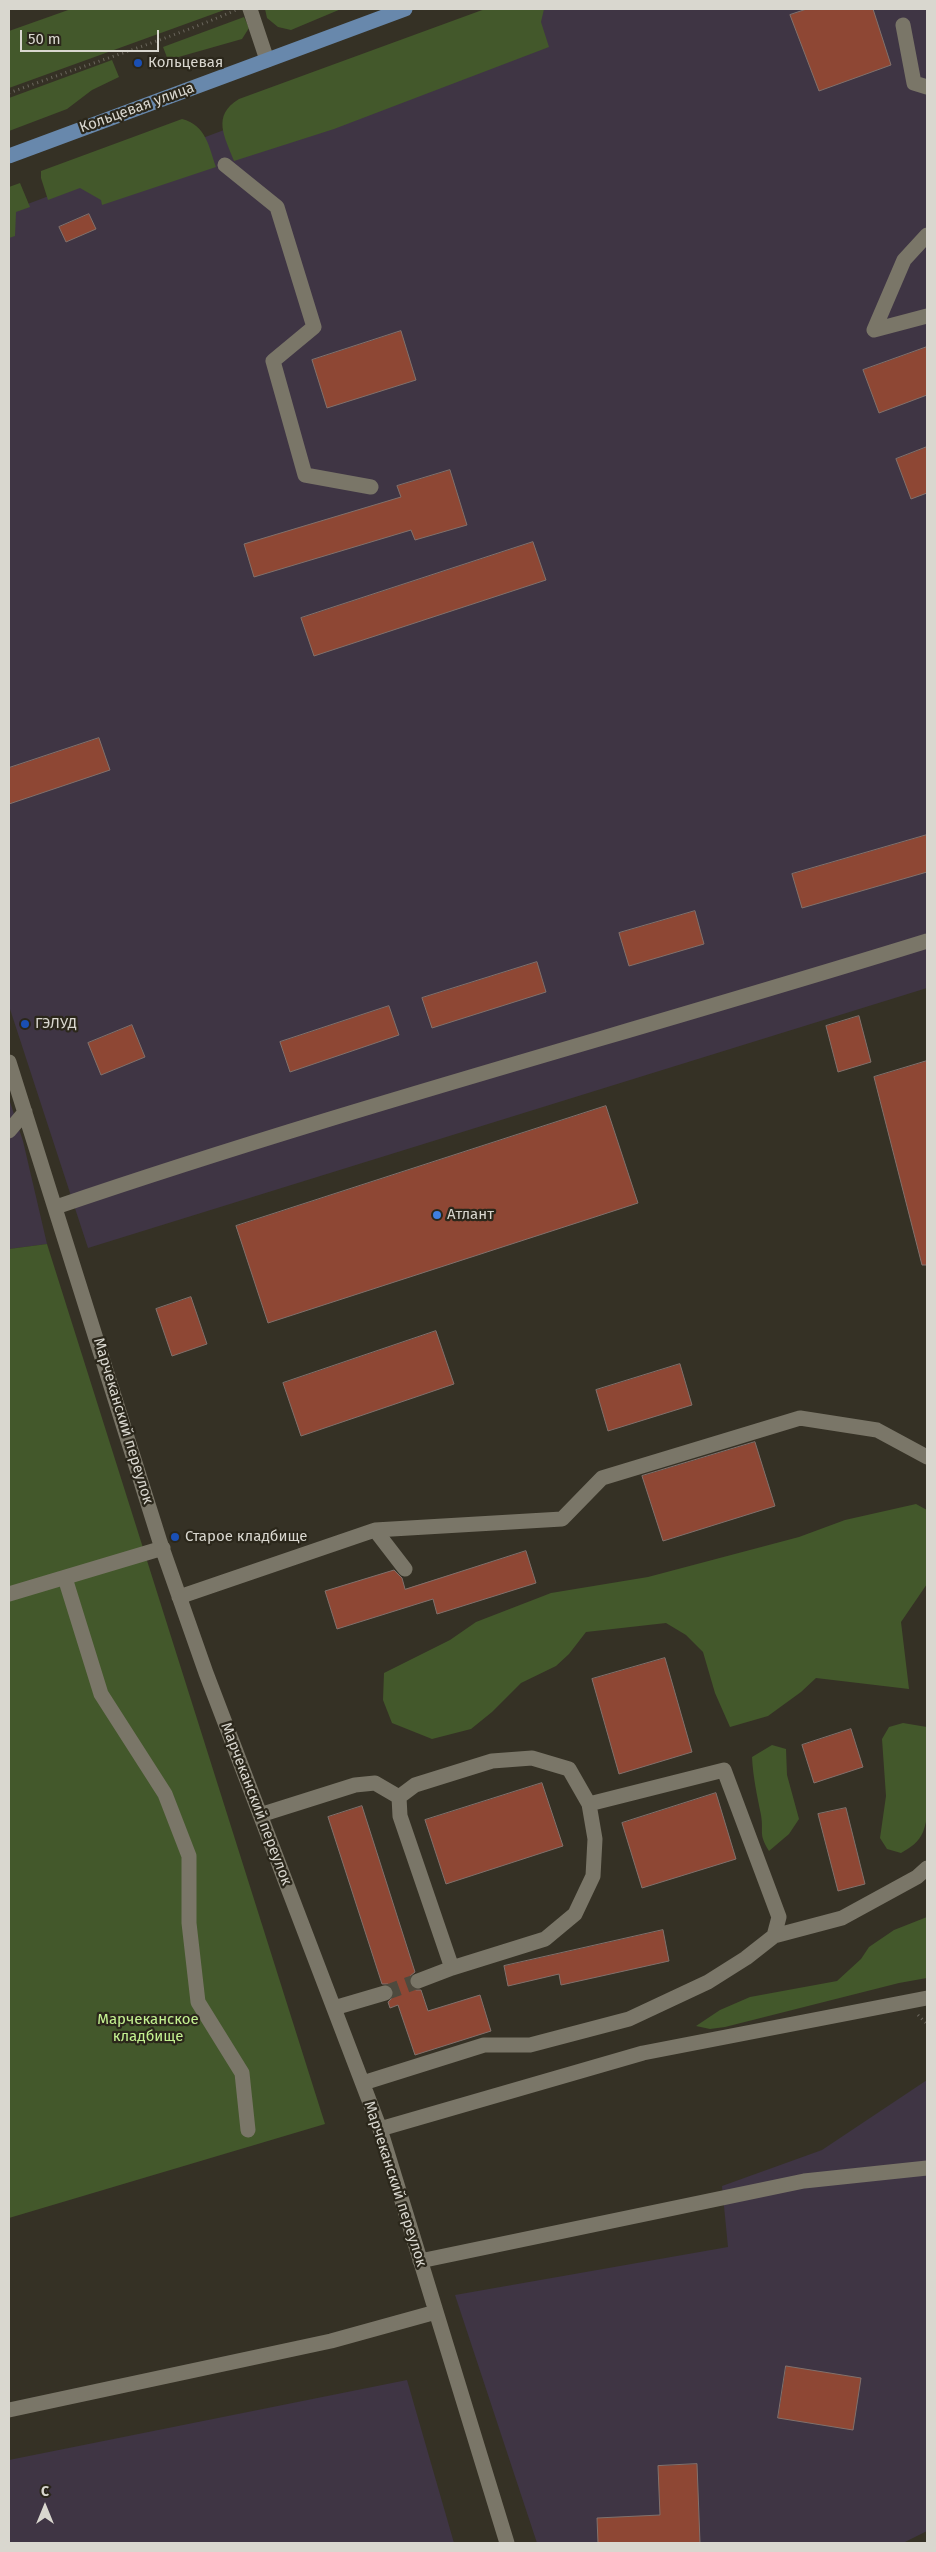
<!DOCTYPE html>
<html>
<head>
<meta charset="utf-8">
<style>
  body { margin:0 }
  #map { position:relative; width:936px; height:2552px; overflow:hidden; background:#353125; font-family:"Fira Sans",sans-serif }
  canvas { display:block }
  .frame { position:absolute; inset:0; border:10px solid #d9d7cf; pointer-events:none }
  .north { position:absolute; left:20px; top:2482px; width:50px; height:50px; -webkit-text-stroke:4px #2b271b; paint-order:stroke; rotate:0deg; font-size:14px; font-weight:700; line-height:20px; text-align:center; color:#d9d7cf }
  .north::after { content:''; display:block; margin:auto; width:18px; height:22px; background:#d9d7cf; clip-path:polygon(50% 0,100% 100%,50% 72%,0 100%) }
  .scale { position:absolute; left:20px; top:30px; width:139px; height:22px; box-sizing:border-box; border:2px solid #d9d7cf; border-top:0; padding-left:6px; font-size:15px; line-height:18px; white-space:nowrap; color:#d9d7cf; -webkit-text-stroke:4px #2b271b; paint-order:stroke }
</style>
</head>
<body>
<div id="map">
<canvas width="936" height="2552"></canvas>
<div class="frame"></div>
<div class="north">С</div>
<div class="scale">50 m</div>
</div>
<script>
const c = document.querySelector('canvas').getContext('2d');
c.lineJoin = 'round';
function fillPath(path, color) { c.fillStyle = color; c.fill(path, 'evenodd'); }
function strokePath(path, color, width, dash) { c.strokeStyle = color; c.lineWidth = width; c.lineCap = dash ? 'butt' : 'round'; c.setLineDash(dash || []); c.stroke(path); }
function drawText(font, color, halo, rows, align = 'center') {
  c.font = font + ' "Fira Sans",sans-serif'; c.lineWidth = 4.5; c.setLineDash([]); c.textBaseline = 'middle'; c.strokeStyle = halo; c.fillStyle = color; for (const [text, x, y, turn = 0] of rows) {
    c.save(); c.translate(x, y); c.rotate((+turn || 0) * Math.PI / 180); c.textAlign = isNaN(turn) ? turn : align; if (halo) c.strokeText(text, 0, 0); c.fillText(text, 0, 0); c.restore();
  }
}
const industrial = new Path2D(`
  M545,9H927V988L88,1248L9,1006V211Z
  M9,1099L23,1141L47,1244L9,1249Z
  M927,2080V2531L903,2543H537L455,2295L728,2247L722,2186L822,2150Z
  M407,2380L454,2543H9V2460Z`);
const green = new Path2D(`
  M71,9H227L9,88V31Z
  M265,9H341L291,30L278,27L267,18Z
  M485,9H544L541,22L549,47L334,129L234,161C225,137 211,116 239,99Z
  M244,17L249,28L242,39L168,60L163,47Z
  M112,60L119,77L92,90L67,109L9,131V98Z
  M182,119C206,125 209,147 216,167L102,205L101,200L80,188L48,200L41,178V171Z
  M20,183L30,207L16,212L15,236L9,238V187Z
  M47,1244L325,2124L9,2218V1249Z
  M916,1504L927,1510V1584L901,1622L909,1689L816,1678L801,1692L768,1716L730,1727L715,1693L703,1652L686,1635L666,1623L586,1632L569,1654L556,1666L521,1683L492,1712L471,1729L432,1739L392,1723L383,1700L384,1673L450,1640L476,1622L551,1593L648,1577L799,1537L845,1520Z
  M903,1723L927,1727C927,1754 933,1809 923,1832C919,1842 910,1848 901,1853L887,1849L880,1838L886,1796L882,1739L889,1727Z
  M772,1745L786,1749L787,1775L799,1819L789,1834L769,1851C758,1833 764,1833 761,1815C757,1795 753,1777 752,1757Z
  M927,1917V1978L899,1983L725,2027L710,2029L696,2026L720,2010L750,1997L837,1981L861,1959L869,1947L894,1930Z`);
const building = new Path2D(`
  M807,9H873L891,65L819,91L790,15Z
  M89,214L96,229L66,242L59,227Z
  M401,331L416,380L327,408L312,360Z
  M927,347V395L879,413L863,370Z
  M927,447V493L911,499L896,459Z
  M450,470L467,525L415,540L411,530L254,577L244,544L401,497L397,486Z
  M533,542L546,580L314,656L301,618Z
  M99,738L110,770L9,804V768Z
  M927,835V872L802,908L792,874Z
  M695,911L704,944L629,966L619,933Z
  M537,962L546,992L432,1028L422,998Z
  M389,1006L399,1035L290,1072L280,1042Z
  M859,1016L871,1062L838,1072L826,1026Z
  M132,1025L145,1057L101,1075L88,1043Z
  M927,1061V1265H922L874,1077Z
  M606,1106L638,1203L268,1323L236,1226Z
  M191,1297L207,1344L172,1356L156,1309Z
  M436,1331L454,1384L301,1436L283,1383Z
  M680,1364L692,1405L608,1431L596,1390Z
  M755,1442L775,1506L663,1541L642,1476Z
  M526,1551L536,1583L437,1614L433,1599L337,1629L325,1591L394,1570L402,1578L405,1589Z
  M665,1658L692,1752L619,1774L592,1679Z
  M851,1729L863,1767L814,1783L802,1745Z
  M542,1783L563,1846L446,1884L425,1820Z
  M716,1793L736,1859L642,1888L622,1823Z
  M362,1806L415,1972L410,1976L409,1985L416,1990H421L428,2011L480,1995L491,2031L415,2055L398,2005L390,2008L388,2002L394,1996V1990L388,1984H382L328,1817Z
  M846,1808L865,1884L838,1891L818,1814Z
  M663,1930L669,1961L561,1985L559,1974L508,1986L504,1966Z
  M786,2366L861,2378L853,2430L778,2418Z
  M697,2464L700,2543H598L597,2518L660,2515L658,2466Z`);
const minorTunnel = new Path2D(`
  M385,1993L418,1981`);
const path = new Path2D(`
  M9,93C84,65 162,42 236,10
  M918,2015L927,2024`);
const minor = new Path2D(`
  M250,9L267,60
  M903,25L914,83L927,87
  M225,165L277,207L314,327L273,361L305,475L371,487
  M927,235L904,260L874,330L927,316
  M9,1062L160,1542L206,1673L380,2129L507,2543
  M9,1131L25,1112
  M56,1207C343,1109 637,1031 927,941
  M375,1530L562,1519L602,1478L800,1418L877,1430L927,1457
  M65,1578L101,1694L165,1794L189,1856V1923L198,2002L242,2073L248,2130
  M9,1594L163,1548
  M179,1597L375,1530L405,1569
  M260,1815L355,1785L375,1783L399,1797
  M774,1936L842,1918L917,1877L927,1868
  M418,1981L452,1968
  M334,2008L385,1993
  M363,2083L484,2045H530L629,2019L708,1982L746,1958L774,1936L779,1917L724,1770L589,1804L569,1769L532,1758L492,1761L415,1785L399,1797L400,1816L452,1968L545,1939L575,1914L593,1876L595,1839L589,1804
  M380,2129L643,2053L927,1998
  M420,2261L804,2181L927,2168
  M9,2410L331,2341L436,2312`);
const major = new Path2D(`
  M9,156L405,9`);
const markers = [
  [138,63,5,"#1a4fb4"],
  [25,1024,5,"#1a4fb4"],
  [437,1215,5,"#3f7fe0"],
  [175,1537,5,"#1a4fb4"]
];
const poiNames = [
  ["Кольцевая",148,63],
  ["ГЭЛУД",35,1024],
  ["Атлант",447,1215],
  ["Старое кладбище",185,1537]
];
const streetNames = [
  ["Кольцевая улица",137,108,-20],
  ["Марчеканский переулок",123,1421,73],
  ["Марчеканский переулок",256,1804,69],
  ["Марчеканский переулок",395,2184,72]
];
const parkNames = [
  ["Марчеканское",148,2020],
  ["кладбище",148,2037]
];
fillPath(industrial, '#3f3544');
fillPath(green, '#43582b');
fillPath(building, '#8e4734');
strokePath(building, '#81716c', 1);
strokePath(minorTunnel, '#4e4a3e', 15, [15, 8]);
strokePath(path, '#6b675d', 3, [1, 4]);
strokePath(minor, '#7a7668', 15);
strokePath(major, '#6888ac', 15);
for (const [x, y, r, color] of markers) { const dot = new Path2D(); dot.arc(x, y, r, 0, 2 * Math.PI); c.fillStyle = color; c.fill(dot); strokePath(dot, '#2b271b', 2); }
drawText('15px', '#d9d7cf', '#2b271b', poiNames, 'left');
drawText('15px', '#d9d7cf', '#2b271b', streetNames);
drawText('15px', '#c4f191', '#2b271b', parkNames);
</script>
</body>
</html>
